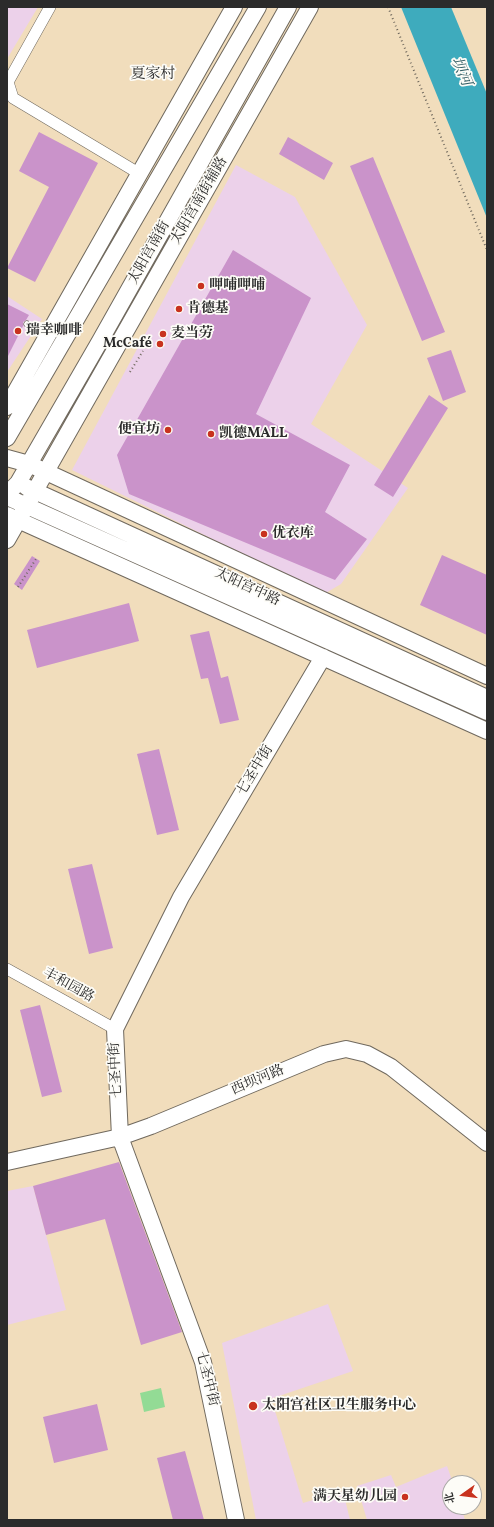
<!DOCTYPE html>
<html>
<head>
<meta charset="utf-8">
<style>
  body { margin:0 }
  #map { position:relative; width:494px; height:1527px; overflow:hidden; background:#f1ddbc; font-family:Vollkorn,"Noto Serif SC",serif }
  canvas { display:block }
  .frame { position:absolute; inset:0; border:8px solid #2b2b2b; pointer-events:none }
  .north { position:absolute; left:442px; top:1475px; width:40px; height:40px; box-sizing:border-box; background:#fdfcf7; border:1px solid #a9a8a5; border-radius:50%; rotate:256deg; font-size:11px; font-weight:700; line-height:16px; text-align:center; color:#2b2b2b }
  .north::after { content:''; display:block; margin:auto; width:14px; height:18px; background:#c8321e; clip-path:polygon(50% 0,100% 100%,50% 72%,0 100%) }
</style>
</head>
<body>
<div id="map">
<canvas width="494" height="1527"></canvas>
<div class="frame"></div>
<div class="north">北</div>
</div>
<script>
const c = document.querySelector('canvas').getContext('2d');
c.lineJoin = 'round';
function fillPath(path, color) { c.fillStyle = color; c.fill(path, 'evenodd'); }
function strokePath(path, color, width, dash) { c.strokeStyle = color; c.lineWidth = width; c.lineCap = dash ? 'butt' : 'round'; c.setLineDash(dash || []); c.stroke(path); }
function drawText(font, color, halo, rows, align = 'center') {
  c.font = font + ' Vollkorn,"Noto Serif SC",serif'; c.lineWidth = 3.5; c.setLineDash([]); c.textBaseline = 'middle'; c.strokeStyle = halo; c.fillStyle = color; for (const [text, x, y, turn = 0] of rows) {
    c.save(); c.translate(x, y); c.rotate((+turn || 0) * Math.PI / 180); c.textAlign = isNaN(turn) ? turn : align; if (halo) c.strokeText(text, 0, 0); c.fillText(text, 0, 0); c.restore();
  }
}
const built = new Path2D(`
  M7,7H38L7,59Z
  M236,165L295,197L367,325L311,424L408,488L341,584L324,594L72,470Z
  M7,296L42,319L7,372Z
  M33,1186L66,1310L7,1325V1191Z
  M328,1304L353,1371L270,1399L276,1414L303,1503L343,1491L350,1520H256L222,1343Z
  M447,1466L453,1483H450V1507H461L465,1520H367L357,1486L391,1475L396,1487Z`);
const green = new Path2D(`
  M161,1388L165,1407L144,1412L140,1393Z`);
const water = new Path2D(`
  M401,7H451L487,94V218Z`);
const building = new Path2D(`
  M39,132L98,163L35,282L7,268L49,187L19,171Z
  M288,137L333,163L324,180L279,154Z
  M373,157L445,332L422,341L350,166Z
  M233,250L311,298L256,414L350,465L325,512L367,539L335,580L129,494L117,455Z
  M7,304L29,315L26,320L23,322V326L7,358Z
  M451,350L466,392L443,401L427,358Z
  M429,395L448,408L393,497L374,485Z
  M442,555L487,575V635L420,605Z
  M32,556L40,561L22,590L14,584Z
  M129,603L139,641L37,668L27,630Z
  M209,631L221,678L228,676L239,720L220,724L208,678L201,679L190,635Z
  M159,749L179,830L157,835L137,754Z
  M92,864L113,948L89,954L68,869Z
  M40,1005L62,1092L42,1097L20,1010Z
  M119,1162L182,1332L141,1345L105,1219L46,1235L33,1186Z
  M97,1404L108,1450L54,1463L43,1417Z
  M185,1451L204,1520H173L157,1458Z`);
const path = new Path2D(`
  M388,7L487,250
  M130,372L143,351
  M18,587L36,559`);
const lane = new Path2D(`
  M27,324L45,336`);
const street = new Path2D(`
  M50,7L8,82L13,98L140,174
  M7,969L115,1029`);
const secondary = new Path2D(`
  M7,407L234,7
  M7,438L258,7
  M7,458L29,464L487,676
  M26,487L487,698
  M7,494L18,483L100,341L288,7
  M7,497L487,712
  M7,515L487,731
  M7,540L310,7
  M7,1162L120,1137L151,1126L324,1054L346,1049L367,1054L391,1067L487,1143
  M236,1520L203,1362L120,1137L115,1029L181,897L323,657`);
const markers = [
  [201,286,4,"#c8321e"],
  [179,309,4,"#c8321e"],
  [18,331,4,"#c8321e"],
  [163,334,4,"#c8321e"],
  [160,344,4,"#c8321e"],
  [168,430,4,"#c8321e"],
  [211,434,4,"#c8321e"],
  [264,534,4,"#c8321e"],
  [253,1406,5,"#c8321e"],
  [405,1497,4,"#c8321e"]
];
const streetNames = [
  ["太阳宫南街辅路",200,201,-60],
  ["太阳宫南街",150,253,-61],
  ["太阳宫中路",247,588,25],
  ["七圣中街",256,771,-59],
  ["丰和园路",68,986,29],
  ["七圣中街",117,1070,-93],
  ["西坝河路",258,1081,-23],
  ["七圣中街",206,1379,76]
];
const poiNames = [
  ["呷哺呷哺",209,286],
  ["肯德基",187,309],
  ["瑞幸咖啡",26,331],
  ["麦当劳",171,334],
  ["McCafé",152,344,"right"],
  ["便宜坊",160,430,"right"],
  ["凯德MALL",219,434],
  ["优衣库",272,534],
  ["太阳宫社区卫生服务中心",262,1406],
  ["满天星幼儿园",397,1497,"right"]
];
const waterNames = [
  ["坝河",460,72,67]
];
const neighbourhoodNames = [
  ["夏家村",153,75]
];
fillPath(built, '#ecd1ea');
fillPath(green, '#93db95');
fillPath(water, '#3eabbd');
fillPath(building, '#ca93ca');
strokePath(lane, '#70695e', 7);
strokePath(street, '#70695e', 12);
strokePath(secondary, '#70695e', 18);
strokePath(path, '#70695e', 2, [1, 3]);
strokePath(lane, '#fff', 5.5);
strokePath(street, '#fff', 11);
strokePath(secondary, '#fff', 16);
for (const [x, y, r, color] of markers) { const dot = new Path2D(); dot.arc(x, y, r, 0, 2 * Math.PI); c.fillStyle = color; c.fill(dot); strokePath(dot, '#fdfcf7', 1.5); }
drawText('14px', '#2b2b2b', '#fdfcf7', streetNames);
drawText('bold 14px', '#2b2b2b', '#fdfcf7', poiNames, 'left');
drawText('italic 15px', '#335e65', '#fdfcf7', waterNames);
drawText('15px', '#2b2b2b', '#fdfcf7', neighbourhoodNames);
</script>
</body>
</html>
